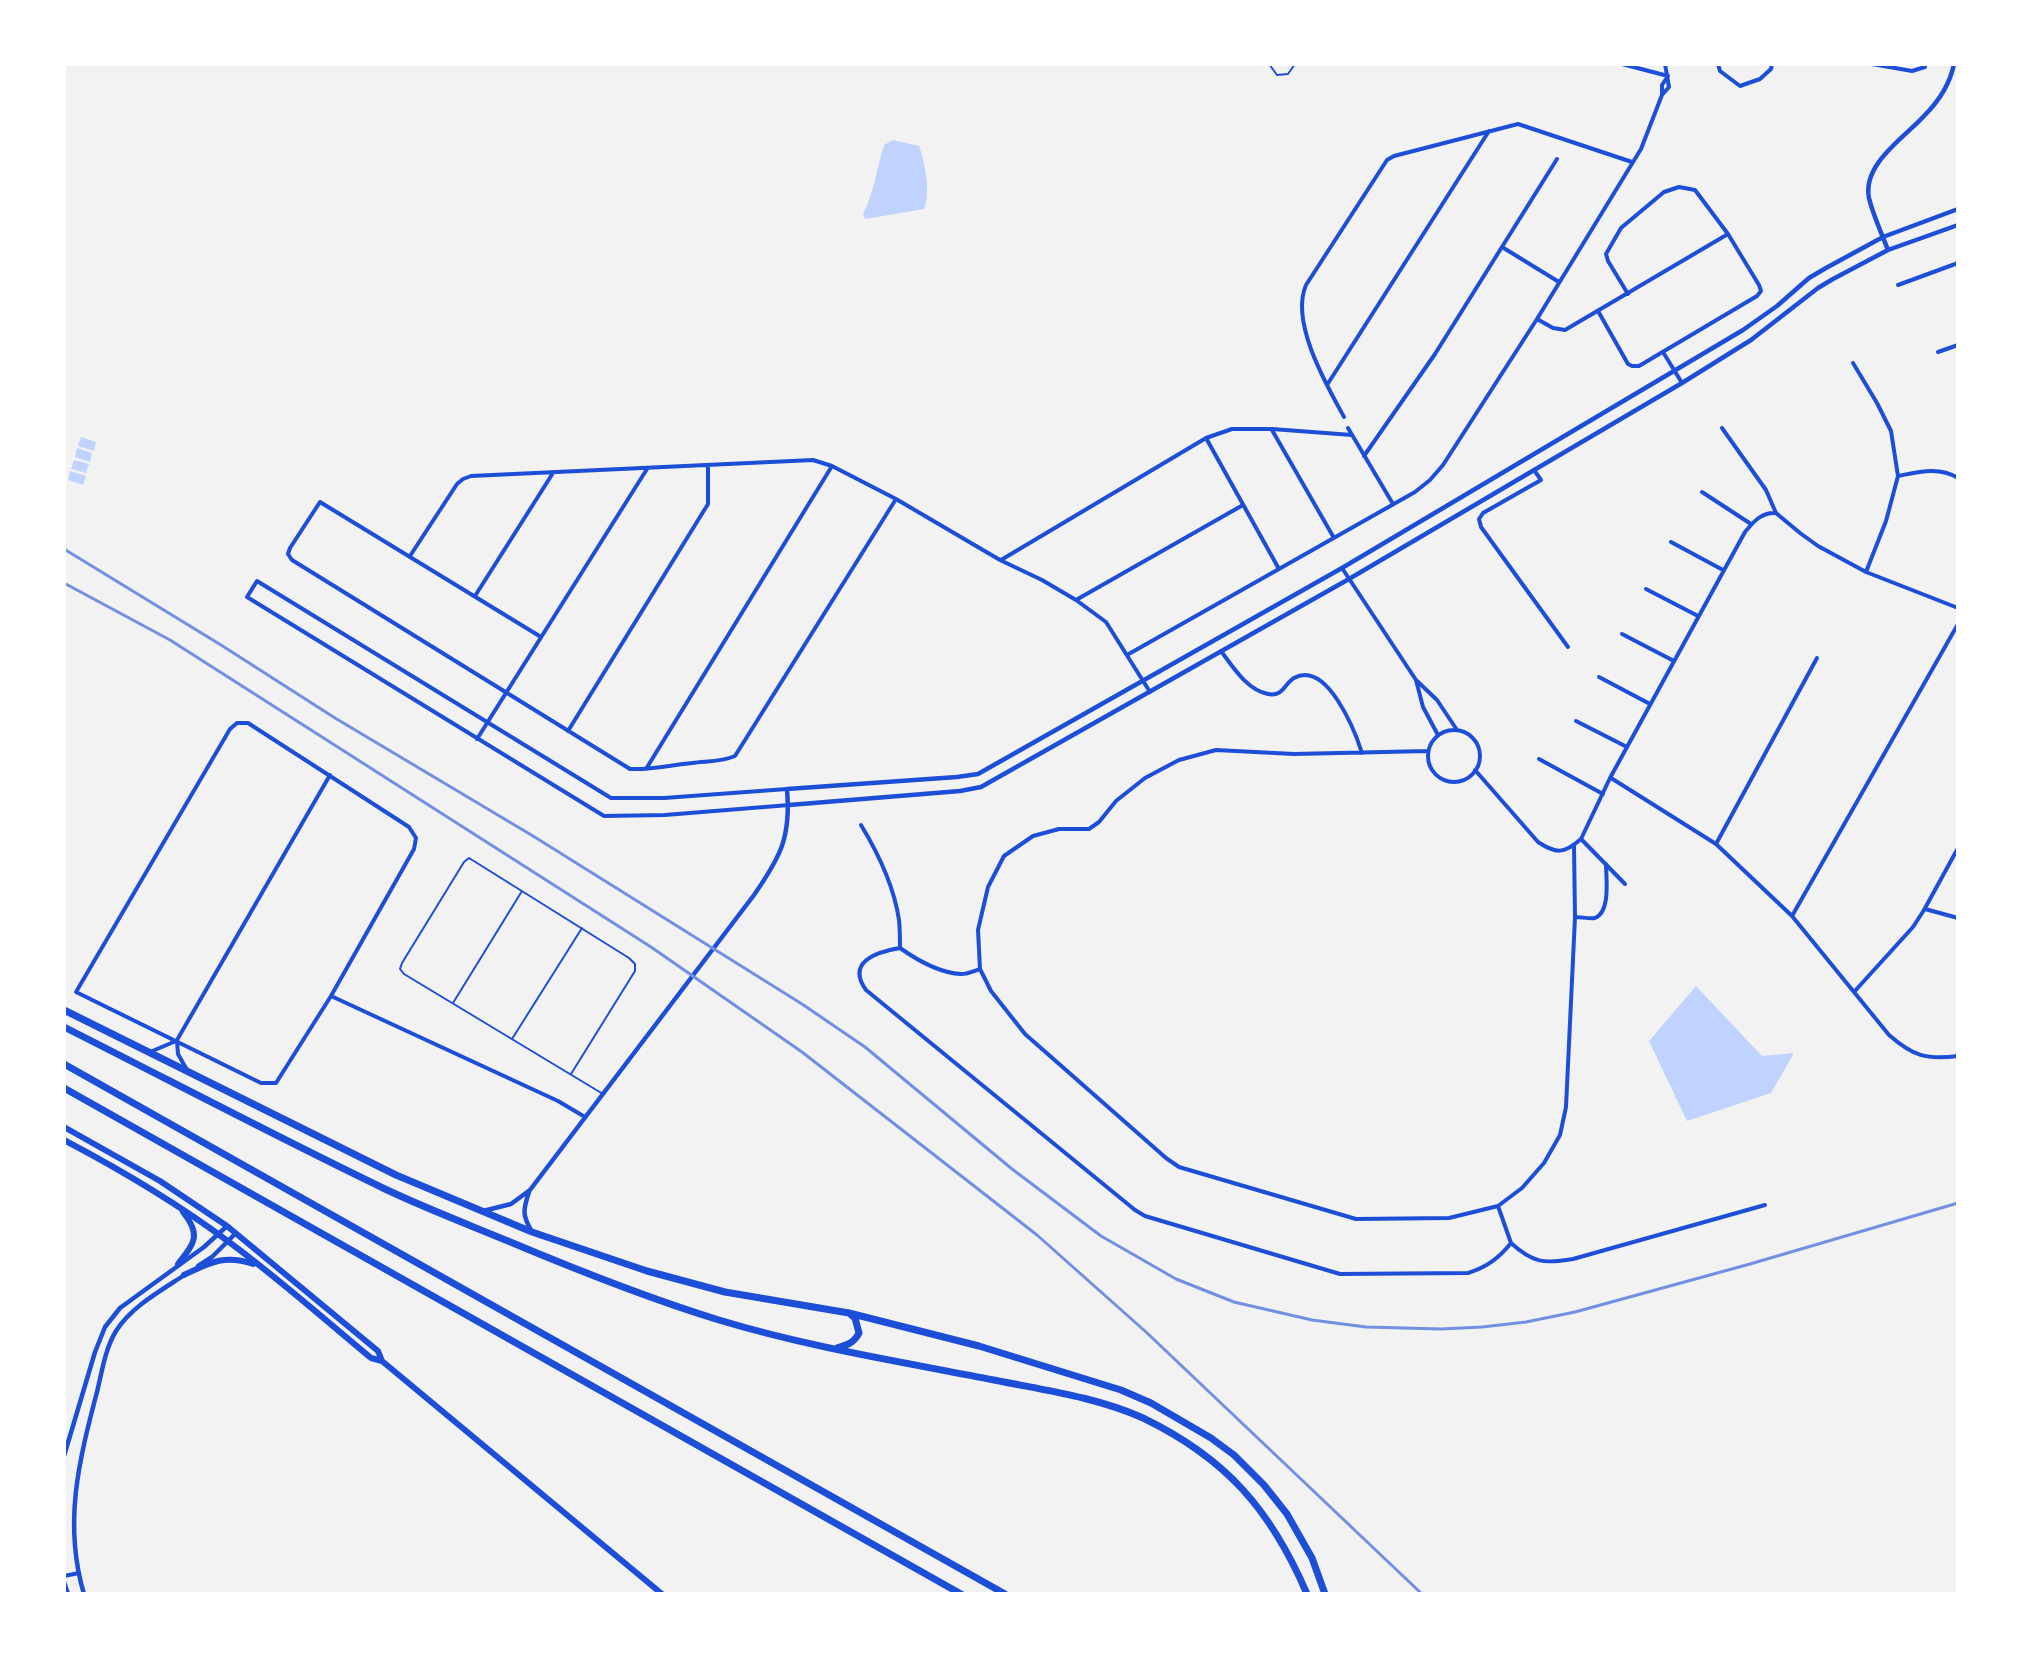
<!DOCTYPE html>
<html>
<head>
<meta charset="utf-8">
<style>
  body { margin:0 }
  #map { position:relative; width:2022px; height:1658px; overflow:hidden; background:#f2f2f2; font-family:"Exo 2",sans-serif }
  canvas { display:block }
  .frame { position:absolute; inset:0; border:66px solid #fff; pointer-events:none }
</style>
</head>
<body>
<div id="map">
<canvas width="2022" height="1658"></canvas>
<div class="frame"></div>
</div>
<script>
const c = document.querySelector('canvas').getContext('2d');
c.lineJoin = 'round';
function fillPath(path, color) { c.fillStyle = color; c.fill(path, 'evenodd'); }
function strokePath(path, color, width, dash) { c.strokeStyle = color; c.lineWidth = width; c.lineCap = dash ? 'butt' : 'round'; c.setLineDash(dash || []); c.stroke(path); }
const water = new Path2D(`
  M893,140L919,146C925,161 931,195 924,209L865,219L863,214C874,193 877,168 884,145Z
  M81,437L96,442L94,451L78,446Z
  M77,448L92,453L90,462L75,457Z
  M74,460L89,464L86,473L71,469Z
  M70,471L86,476L83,485L68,480Z
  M1696,986L1762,1056L1794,1053L1771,1093L1687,1121L1649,1041Z`);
const service = new Path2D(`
  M1269,64L1277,75L1288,74L1295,64
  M453,1003L522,891
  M512,1039L582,928
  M571,1074L635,971V964L629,958L469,858L464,862L402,963L400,969L404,974L603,1094`);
const minor = new Path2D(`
  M1622,64L1668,76
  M1665,64L1669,87L1662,95V85L1668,76
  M1718,64L1720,71L1740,86L1760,79L1771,69L1772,64
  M1872,64L1912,71L1925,67V64
  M1502,247L1559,282
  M1898,285L1958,263
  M1598,311L1628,364L1632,366H1639L1757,296L1761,291L1759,285L1728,234L1695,190L1679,187L1664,192L1621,228L1606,254L1608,261L1628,294
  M1537,319L1553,328L1565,330L1728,234
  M1663,352L1682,383
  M1938,352L1958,345
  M1853,363L1877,403L1891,431L1898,476L1886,521L1866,572
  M1327,385L1489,131
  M1344,417C1326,384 1290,322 1306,285L1387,160L1394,156L1518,124L1632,162
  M1348,428L1393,504
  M1722,428L1766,490L1776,513L1800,533L1818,546L1866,572L1958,608
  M1272,430L1334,538
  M1206,438L1279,569
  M1364,456L1435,354L1557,159
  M1534,470L1541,480L1483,513L1479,519L1481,527L1568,647
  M1898,476C1918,472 1939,466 1958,478
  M1702,492L1751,524
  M1671,542L1723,570
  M410,556L457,484L463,479L471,476L813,460L832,466L896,499L1000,560L1042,580L1076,600L1106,622L1150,692
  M1001,560L1206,438L1232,429H1272L1352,435
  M1342,568L1416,680L1437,700L1457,730
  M1646,589L1698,616
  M475,596L553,473
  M1076,600L1243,505
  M1622,634L1674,661
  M541,637L320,502L290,548L288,554L292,560L630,769C651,770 671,765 692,763C708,761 721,762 735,756L896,499
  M1221,651C1233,667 1247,690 1268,694C1283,697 1284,684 1294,678C1327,660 1355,731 1362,753
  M1127,655L1415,492L1430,480L1443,465L1537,319L1641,149L1662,95
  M1599,677L1650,704
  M1416,680L1423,707L1438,735
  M1576,721L1627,747
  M237,723H248L409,827L416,838L414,849L331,996L276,1083H261L76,992L230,729Z
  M1428 756a26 26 0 1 1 52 0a26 26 0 1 1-52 0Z
  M568,731L708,504V466
  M477,739L647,469
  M1428,751L1294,754L1216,750L1179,760L1145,778L1116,801L1099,822L1089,829H1059L1033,836L1004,856L988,887L978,930L980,969L991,991L1025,1034L1166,1158L1179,1167L1356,1219L1449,1218L1498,1206L1522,1188L1544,1163L1560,1135L1566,1107L1575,917L1574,846
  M1539,759L1603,794
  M646,769L832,466
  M1475,770L1538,842C1556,854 1564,854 1581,839L1610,778L1745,532C1754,521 1762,512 1776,513
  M1611,778L1716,844L1792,916L1889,1035C1913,1056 1926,1060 1958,1056
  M787,789L664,798H611L257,581L247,597L604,816L665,815L789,805
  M861,825C878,853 894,886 899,920C900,929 900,938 900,948C917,960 940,973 961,974C967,974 974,971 980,969
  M1581,839L1625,884
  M1716,844L1817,658
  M1925,909L1958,918
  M1792,916L1958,624
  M1575,917C1581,917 1590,919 1595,918C1611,912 1606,877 1606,864
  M900,948C876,952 846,962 866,990L1135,1210L1145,1216L1340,1274L1468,1273C1487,1267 1499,1258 1511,1243L1498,1206
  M1854,992L1913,927L1924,910L1958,848
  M331,996L558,1101L585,1117
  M177,1040L330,775
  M177,1041L178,1054L187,1070
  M150,1052L176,1041
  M1511,1243C1533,1263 1544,1264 1573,1259L1765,1205
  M64,1576L79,1573`);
const tertiary = new Path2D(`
  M1888,250C1882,234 1873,215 1869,198C1862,164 1905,137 1924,116C1938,102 1950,84 1954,64
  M789,805L960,791L981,787L1349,579L1682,383L1751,340L1818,288L1833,279L1888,250L1958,225
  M529,1192C523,1210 522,1215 532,1232
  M483,1211L511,1204L530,1190L754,895C781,856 791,837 787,789L957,777L978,774L1342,568L1743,330L1777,306L1809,278L1826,268L1883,237L1958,209
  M198,1266L212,1257L236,1233
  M64,1456L95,1352L105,1327L120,1308L204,1247L227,1226
  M64,1582L68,1594
  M84,1594C63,1524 79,1460 97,1392C102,1372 105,1349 116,1331C132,1306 162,1290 186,1274`);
const primary = new Path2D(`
  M64,1127L160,1181L227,1226L378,1351L382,1361
  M64,1140C121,1170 177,1203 229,1242C278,1278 324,1319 371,1358L382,1361L662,1594
  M178,1264C194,1243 202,1236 183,1212
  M184,1275C209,1263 224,1254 253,1264`);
const motorway = new Path2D(`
  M64,1010L396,1175L532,1232L647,1271L725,1292L849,1313L979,1346L1121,1390L1151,1403L1211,1438L1234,1455L1264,1485L1287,1514L1312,1558L1325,1594
  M64,1027C171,1081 277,1137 385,1189C425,1208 467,1224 508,1241C577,1270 647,1298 719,1320C808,1347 902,1362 994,1380C1043,1390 1097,1397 1143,1418C1226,1458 1271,1510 1307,1594
  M64,1064L1005,1594
  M64,1088L961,1594
  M837,1348C847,1345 854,1343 859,1333L855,1318L849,1313`);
const rail = new Path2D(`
  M64,549L221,645L335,718L533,836L802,1004L865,1047L1012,1169L1101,1236L1176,1279L1234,1302L1312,1320L1366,1327L1441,1329L1482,1327L1526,1322L1575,1312L1750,1264L1958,1203
  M64,583L170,640L651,947L802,1052L1037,1235L1146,1332L1422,1594`);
fillPath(water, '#bfd3fe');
strokePath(service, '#1d4ed8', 2);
strokePath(minor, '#1d4ed8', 4);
strokePath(tertiary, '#1d4ed8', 4.5);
strokePath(primary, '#1d4ed8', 6);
strokePath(motorway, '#1d4ed8', 7);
strokePath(rail, '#7290e2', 3);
</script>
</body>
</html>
